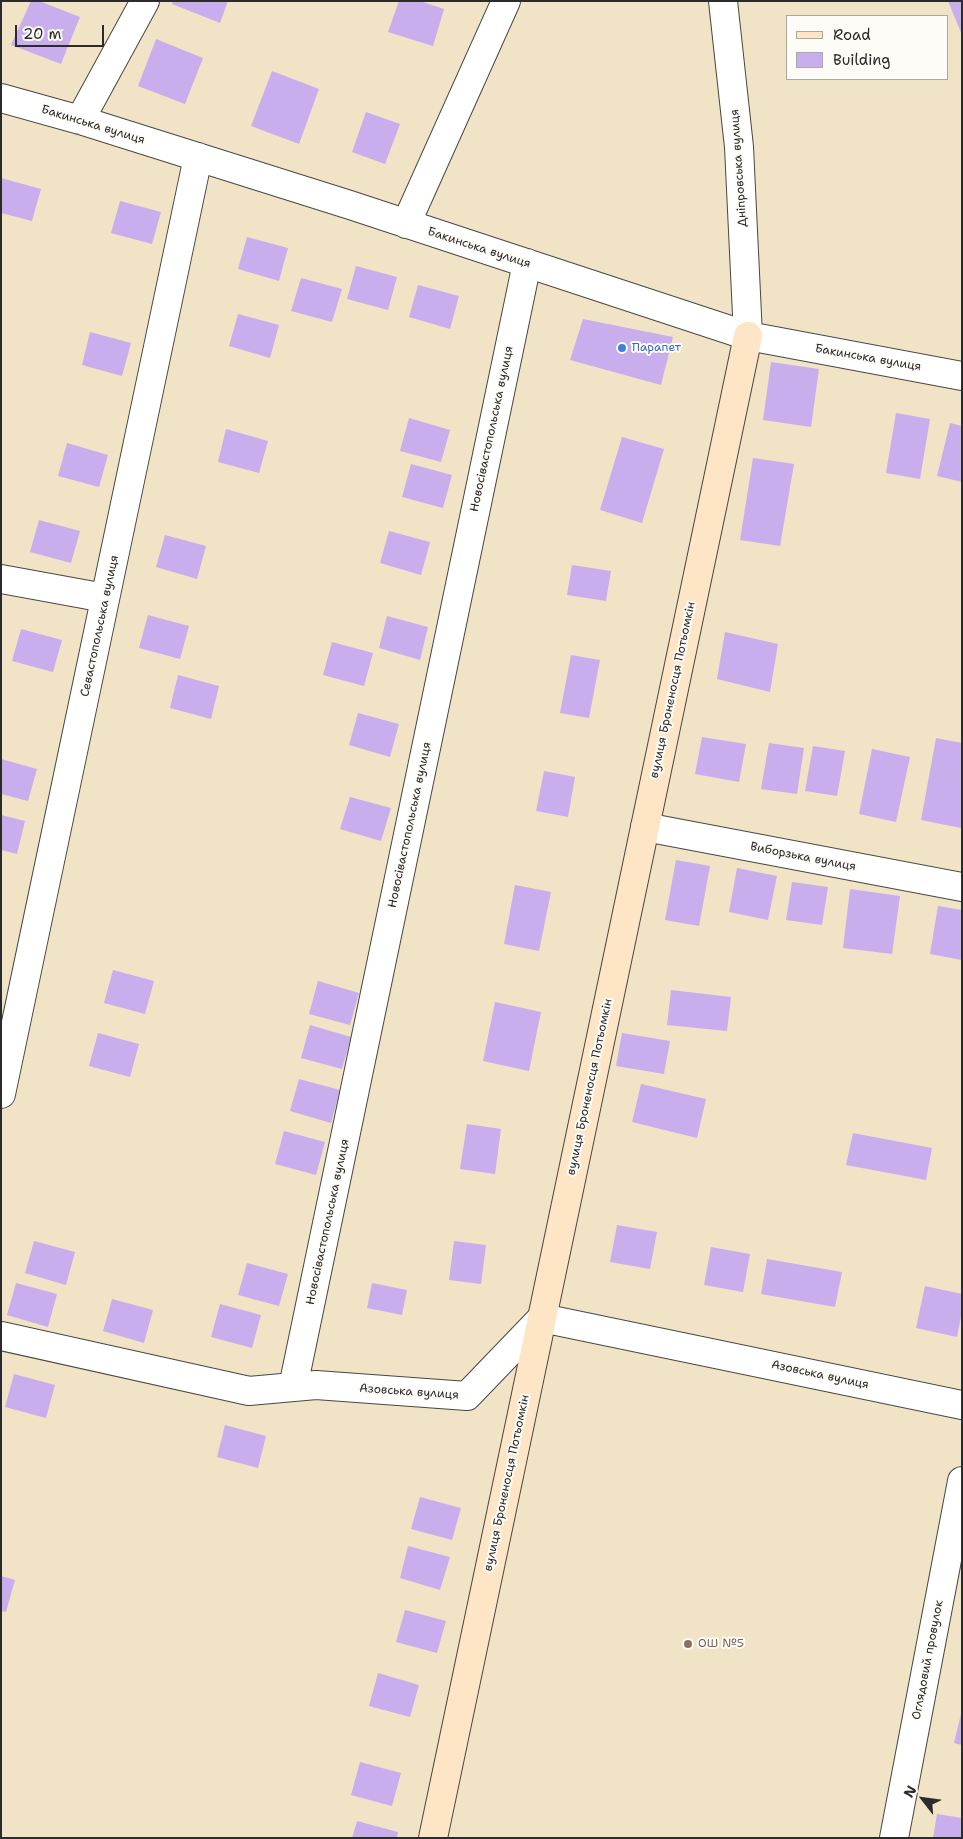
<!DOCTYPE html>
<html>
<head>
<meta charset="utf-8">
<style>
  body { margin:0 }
  #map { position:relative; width:963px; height:1839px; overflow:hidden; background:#f1e3c6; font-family:"Shantell Sans",sans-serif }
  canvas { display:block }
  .frame { position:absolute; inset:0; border:2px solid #2b2b2b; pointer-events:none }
  .legend { position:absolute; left:786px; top:15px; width:162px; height:65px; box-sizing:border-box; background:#fdfcf7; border:1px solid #a9a8a5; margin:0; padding:6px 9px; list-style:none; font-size:15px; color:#2b2b2b }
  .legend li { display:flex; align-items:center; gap:10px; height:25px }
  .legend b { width:25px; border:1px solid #a9a8a5 }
  .north { position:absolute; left:898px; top:1774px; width:50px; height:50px; -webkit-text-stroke:4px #fdfcf7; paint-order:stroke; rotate:300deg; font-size:14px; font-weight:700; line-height:20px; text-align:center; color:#2b2b2b }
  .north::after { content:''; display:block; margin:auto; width:18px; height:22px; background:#2b2b2b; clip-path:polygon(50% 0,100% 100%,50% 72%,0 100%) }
  .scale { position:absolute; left:15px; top:25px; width:89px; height:22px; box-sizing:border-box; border:2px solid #2b2b2b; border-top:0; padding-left:6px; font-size:15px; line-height:18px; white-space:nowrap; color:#2b2b2b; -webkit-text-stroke:4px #fdfcf7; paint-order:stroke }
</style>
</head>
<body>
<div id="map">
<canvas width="963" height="1839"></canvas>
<div class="frame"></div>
<ul class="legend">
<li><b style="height:6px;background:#fde5c5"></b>Road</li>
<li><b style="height:14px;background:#c9aeed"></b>Building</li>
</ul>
<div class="north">N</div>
<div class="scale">20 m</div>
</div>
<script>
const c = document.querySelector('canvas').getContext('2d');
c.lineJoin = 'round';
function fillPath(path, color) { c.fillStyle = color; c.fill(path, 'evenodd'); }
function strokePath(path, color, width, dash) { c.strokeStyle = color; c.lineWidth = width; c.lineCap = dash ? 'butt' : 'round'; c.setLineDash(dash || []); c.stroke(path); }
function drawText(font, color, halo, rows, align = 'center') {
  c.font = font + ' "Shantell Sans",sans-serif'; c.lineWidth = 4; c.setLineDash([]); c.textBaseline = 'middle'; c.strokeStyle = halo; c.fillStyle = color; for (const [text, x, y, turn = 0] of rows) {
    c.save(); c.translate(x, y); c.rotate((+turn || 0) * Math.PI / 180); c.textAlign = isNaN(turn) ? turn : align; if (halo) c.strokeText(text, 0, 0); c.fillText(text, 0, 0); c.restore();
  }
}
const building = new Path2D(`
  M31,1H39L80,17L61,64L11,45Z
  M173,1H228L220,23L172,4Z
  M399,1H420L444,9L433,46L388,32Z
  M948,1H962V35Z
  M156,39L203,58L185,104L138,86Z
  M272,71L319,89L299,144L251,126Z
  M366,112L400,124L385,164L352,152Z
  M1,178L41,189L32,221L1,213Z
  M120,201L161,212L152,244L111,233Z
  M247,237L288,248L279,281L238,269Z
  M356,266L397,277L388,310L347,299Z
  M301,278L342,289L332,322L291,311Z
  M418,285L459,296L450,329L409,317Z
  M238,314L279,325L270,358L229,346Z
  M583,319L673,337L661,385L570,360Z
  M90,332L131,343L122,376L82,365Z
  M771,362L819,369L811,427L763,420Z
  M896,413L930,419L920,479L886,473Z
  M409,418L450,430L441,462L400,451Z
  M950,423L962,426V482L937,476Z
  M226,429L268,441L259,473L218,462Z
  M622,437L664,449L642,523L600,510Z
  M67,443L108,455L99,487L58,476Z
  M753,458L794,464L780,546L740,540Z
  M411,464L452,475L443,508L402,497Z
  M39,520L80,531L71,563L30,552Z
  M389,531L430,542L421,575L380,563Z
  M165,535L206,546L197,579L156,567Z
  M572,565L611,571L606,601L567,595Z
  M148,615L189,626L180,659L139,648Z
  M387,616L428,627L420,660L379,648Z
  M21,629L62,640L53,672L12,661Z
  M725,632L778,644L770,692L717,679Z
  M332,642L373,653L364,686L323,675Z
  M571,655L600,660L589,718L560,713Z
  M178,675L219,686L211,719L170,708Z
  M358,713L399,724L390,757L349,745Z
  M702,737L746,744L739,782L695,774Z
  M936,738L962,743L961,828L921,820Z
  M769,743L804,748L797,794L761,789Z
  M813,746L845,751L837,796L805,791Z
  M872,749L910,757L896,822L859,814Z
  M1,759L37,769L28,801L1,794Z
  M544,771L575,777L568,817L536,811Z
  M350,797L391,808L381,841L340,829Z
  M1,815L25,821L17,854L1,850Z
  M676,860L710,866L699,926L665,920Z
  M737,868L777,876L768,920L729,912Z
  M792,882L828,887L822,925L786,920Z
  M515,885L551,892L539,951L504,944Z
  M850,889L900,896L892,954L843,948Z
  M938,906L962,910V960L930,954Z
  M113,970L154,981L145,1014L104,1003Z
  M318,981L359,993L350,1025L309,1014Z
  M671,990L731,997L727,1031L667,1025Z
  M495,1002L541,1012L529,1071L483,1061Z
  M310,1025L351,1037L342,1069L301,1058Z
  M98,1033L139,1044L130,1077L89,1066Z
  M622,1033L670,1041L664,1074L616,1066Z
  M299,1079L340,1090L331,1123L290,1111Z
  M641,1084L706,1099L697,1138L632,1122Z
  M467,1124L501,1129L495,1174L460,1169Z
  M284,1131L325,1142L316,1175L275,1164Z
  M853,1133L932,1148L926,1180L846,1165Z
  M617,1225L657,1232L650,1269L610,1262Z
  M34,1241L75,1252L66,1285L25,1273Z
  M454,1241L486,1245L481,1284L449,1280Z
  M711,1247L750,1254L743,1292L704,1285Z
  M767,1259L842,1272L835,1307L761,1294Z
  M247,1263L288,1274L279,1306L238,1295Z
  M16,1283L57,1294L48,1327L7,1315Z
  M372,1283L407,1290L402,1315L367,1308Z
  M925,1286L962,1294V1312L957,1337L916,1328Z
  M112,1299L153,1310L144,1343L103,1331Z
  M220,1304L261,1315L252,1348L211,1337Z
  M14,1374L55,1385L46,1418L5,1407Z
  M225,1425L266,1436L258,1468L217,1457Z
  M420,1497L461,1508L452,1540L411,1529Z
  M408,1546L450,1557L440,1590L400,1578Z
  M1,1576L15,1580L6,1612L1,1611Z
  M405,1610L446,1621L437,1653L396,1642Z
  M378,1673L419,1685L410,1717L369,1706Z
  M961,1714H962V1745L954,1743Z
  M360,1762L401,1773L392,1806L351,1795Z
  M937,1814L962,1818V1838H933Z
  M357,1821L398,1832L397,1838H352Z`);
const street = new Path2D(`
  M723,1L739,147L748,336
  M1,98L80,120L350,205L748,336L962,376
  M80,120L145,1
  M406,224L506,1
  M1,579L105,598
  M645,827L962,887
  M1,1094L198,157
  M1,1336L249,1391L316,1385L467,1396L542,1318L962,1405
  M293,1387L527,263
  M894,1838L962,1481`);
const secondary = new Path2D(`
  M433,1838L748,336`);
const markers = [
  [622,348,5,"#3f7fe0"],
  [688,1644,5,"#8d6e63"]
];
const streetNames = [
  ["Бакинська вулиця",93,125,17],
  ["Дніпровська вулиця",739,168,-94],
  ["Бакинська вулиця",479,248,18],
  ["Бакинська вулиця",868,358,10],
  ["Новосівастопольська вулиця",492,429,-78],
  ["Севастопольська вулиця",100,626,-78],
  ["вулиця Броненосця Потьомкін",673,690,-78],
  ["Новосівастопольська вулиця",410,825,-78],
  ["Виборзька вулиця",803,857,11],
  ["вулиця Броненосця Потьомкін",590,1087,-78],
  ["Новосівастопольська вулиця",328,1222,-78],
  ["Азовська вулиця",820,1375,12],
  ["Азовська вулиця",409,1392,4],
  ["вулиця Броненосця Потьомкін",507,1483,-78],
  ["Оглядовий провулок",928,1660,-79]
];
const shopNames = [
  ["Парапет",632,348]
];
const educationNames = [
  ["ОШ №5",698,1644]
];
fillPath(building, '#c9aeed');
strokePath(street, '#494742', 30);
strokePath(secondary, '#494742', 30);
strokePath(street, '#fff', 28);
strokePath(secondary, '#fde5c5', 28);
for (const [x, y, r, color] of markers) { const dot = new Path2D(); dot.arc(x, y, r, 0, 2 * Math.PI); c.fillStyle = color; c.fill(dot); strokePath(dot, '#fdfcf7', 2); }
drawText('12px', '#2b2b2b', '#fdfcf7', streetNames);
drawText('12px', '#366cbe', '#fdfcf7', shopNames, 'left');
drawText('12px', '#785e54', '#fdfcf7', educationNames, 'left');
</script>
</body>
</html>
